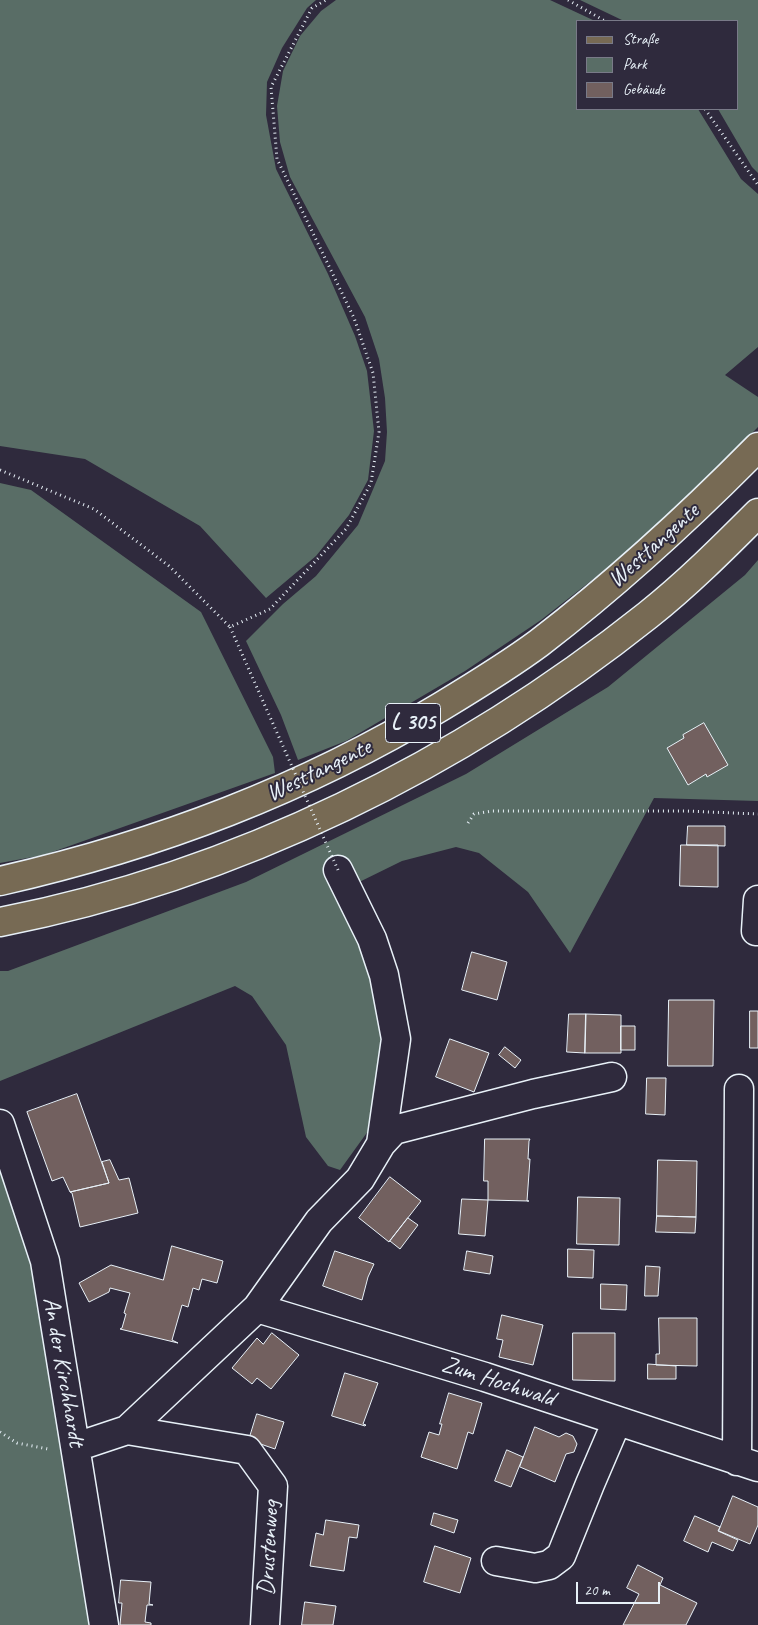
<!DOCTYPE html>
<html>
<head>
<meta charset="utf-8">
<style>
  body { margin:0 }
  #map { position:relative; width:758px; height:1625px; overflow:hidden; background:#2f2a3d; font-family:Caveat,sans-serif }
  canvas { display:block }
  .legend { position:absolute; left:576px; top:20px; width:162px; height:90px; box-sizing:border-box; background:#2f2a3d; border:1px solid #797a88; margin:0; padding:6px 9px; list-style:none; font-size:15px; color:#e8f1f8 }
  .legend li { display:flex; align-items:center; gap:10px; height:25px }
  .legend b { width:25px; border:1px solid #797a88 }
  .scale { position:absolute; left:576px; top:1582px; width:84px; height:22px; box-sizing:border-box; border:2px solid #e8f1f8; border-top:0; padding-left:6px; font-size:15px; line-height:18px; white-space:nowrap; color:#e8f1f8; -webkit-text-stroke:4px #2f2a3d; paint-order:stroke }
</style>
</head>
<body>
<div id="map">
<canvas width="758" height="1625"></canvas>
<ul class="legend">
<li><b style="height:6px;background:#776a54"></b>Straße</li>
<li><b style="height:14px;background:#596d66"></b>Park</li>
<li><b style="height:14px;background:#72605f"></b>Gebäude</li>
</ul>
<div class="scale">20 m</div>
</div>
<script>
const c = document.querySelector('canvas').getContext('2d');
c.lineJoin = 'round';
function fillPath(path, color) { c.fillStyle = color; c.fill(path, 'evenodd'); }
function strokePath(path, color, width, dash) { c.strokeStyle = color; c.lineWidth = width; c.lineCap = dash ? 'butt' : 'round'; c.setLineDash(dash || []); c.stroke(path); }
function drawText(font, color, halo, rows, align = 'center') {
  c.font = font + ' Caveat,sans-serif'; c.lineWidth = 4; c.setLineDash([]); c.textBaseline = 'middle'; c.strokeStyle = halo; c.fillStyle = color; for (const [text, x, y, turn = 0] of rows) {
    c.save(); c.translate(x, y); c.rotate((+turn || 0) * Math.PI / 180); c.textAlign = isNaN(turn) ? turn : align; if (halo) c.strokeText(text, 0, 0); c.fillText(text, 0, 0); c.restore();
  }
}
const green = new Path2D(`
  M0,0H316L307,8L282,48L267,82L266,115L276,169L328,274L355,336L367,371L374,431L368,480L349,515L316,556L266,598L200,526L85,459L0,446Z
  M336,0H550L595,21H577V109H698L741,179L758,194V347L725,375L758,397V427L699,488L624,555L541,620L465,671L346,741L298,760L281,715L246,641L283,604L316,576L358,525L385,461L387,432L385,398L379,359L365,317L290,177L280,142L277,106L283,71L300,36L321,11Z
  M580,0H758V173L752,167L718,109H737V21H624Z
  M0,483L31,490L201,612L273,757L275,773L44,855L0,863Z
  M758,560V801L654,798L570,953L528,892L479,853L456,847L402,861L345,889L394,1026L371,1127L340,1170L328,1166L306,1137L286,1045L252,996L235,986L0,1081V971H8L246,882L466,774L608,687L745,575Z
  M0,1138L44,1278L100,1625H0Z`);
const building = new Path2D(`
  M704,723L728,765L707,777L706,774L688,785L667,748L684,738L683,735Z
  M688,826H725V846L687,845Z
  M681,845H718V887L680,886Z
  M472,952L507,962L497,1000L462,990Z
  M669,1000H714L713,1066H668Z
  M750,1011H758V1048H750Z
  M569,1014H586L585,1053L567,1052Z
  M586,1014L621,1015V1053H585Z
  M621,1026H635V1050H621Z
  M450,1039L489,1053L474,1092L436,1077Z
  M505,1047L521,1060L515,1068L499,1055Z
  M647,1078H666L665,1115L646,1114Z
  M77,1094L109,1183L70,1192L63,1177L52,1181L27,1112Z
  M485,1139H530L529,1141L528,1159H530L527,1201H529L488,1200V1181H484Z
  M110,1160L119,1180L129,1178L138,1213L80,1227L72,1193L70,1192L109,1183L102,1162Z
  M658,1160L697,1161L696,1217L657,1216Z
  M390,1177L421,1201L389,1242L359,1218Z
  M578,1197L620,1198L619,1245L577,1244Z
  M462,1199L488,1200L485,1236L459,1234Z
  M657,1216L696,1217L695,1233L656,1232Z
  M408,1218L418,1225L400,1249L390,1241Z
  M172,1246L223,1261L217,1283L202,1279L199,1290L193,1288L188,1307L182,1305L172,1340L178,1343L120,1329L122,1328L126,1314L124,1313L130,1293L110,1288L109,1292L89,1302L79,1283L111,1265L163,1280Z
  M568,1249L594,1250L593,1278L568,1277Z
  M335,1251L374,1264L368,1277L362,1300L323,1286Z
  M467,1251L493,1256L490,1274L464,1270Z
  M646,1266L660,1267L658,1296H645Z
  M601,1284L627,1285L626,1310L601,1309Z
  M502,1315L543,1325L533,1365L499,1357L503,1340L497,1339Z
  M659,1318H697V1366L656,1365V1354H659Z
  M272,1333L299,1355L271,1389L257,1378L252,1384L232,1368L257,1338L263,1344Z
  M573,1333H615V1381L573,1380Z
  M648,1364L676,1366V1379H648Z
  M345,1373L378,1383L363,1424L366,1425L365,1426L332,1416Z
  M449,1393L482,1403L473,1434L468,1432L457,1469L421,1457L429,1432L439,1435L442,1424H440Z
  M257,1414L284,1422L275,1449L249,1440Z
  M535,1427L559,1437L566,1433L573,1436L577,1444L574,1452L566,1454L555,1482L520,1467Z
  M507,1450L523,1457L511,1487L495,1481Z
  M733,1496L758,1507V1525L750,1544L719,1531Z
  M434,1513L458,1520L454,1533L431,1525Z
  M695,1516L720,1527L718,1531L738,1540L733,1551L712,1542L708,1552L684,1541Z
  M326,1520L359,1525L357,1538L349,1537L344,1571L310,1566L316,1533L323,1535Z
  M435,1546L471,1558L460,1593L424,1582Z
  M638,1565L663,1578L660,1585L697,1603L686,1625H623L639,1594L627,1588Z
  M121,1580L151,1582L149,1604L153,1605H147L145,1622L151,1623V1625H120L122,1603H119Z
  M305,1602L336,1606L333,1625H302Z`);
const path = new Path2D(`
  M568,0L605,21
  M705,109L758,185
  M0,470L94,509L169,566L230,627L270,609L346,529L371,483L379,432L373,373L354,318L277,159L271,87L312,8L326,0
  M468,823L474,814L492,811H685L758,814
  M0,1432L17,1443L48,1449`);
const minor = new Path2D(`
  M756,931L758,900
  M0,1124L45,1261L104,1625
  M381,1144L394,1130L533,1094L612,1077
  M257,1308L485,1377L758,1467
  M127,1430L247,1450L273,1486L265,1625
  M76,1447L127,1430L257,1308L319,1221L360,1179L381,1144L396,1039L384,975L372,939L338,870
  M737,1461L739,1089
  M496,1561L535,1568L549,1565L561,1556L590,1484L617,1421`);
const major = new Path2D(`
  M0,881C158,845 303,790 442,706C475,686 508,666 539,643C617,583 689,517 758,447
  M0,922C236,876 461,764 648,615C687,584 723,548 758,513`);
const pathBridge = new Path2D(`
  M230,627L338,870`);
const shields = [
  [413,723,55]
];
const shieldNames = [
  ["L 305",413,723]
];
const streetNames = [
  ["Westtangente",654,546,-42],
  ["Westtangente",319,771,-26],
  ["An der Kirchhardt",63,1372,80],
  ["Zum Hochwald",498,1382,18],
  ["Drustenweg",269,1548,-87]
];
fillPath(green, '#596d66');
fillPath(building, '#72605f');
strokePath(building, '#e8f1f8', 1);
strokePath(minor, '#e8f1f8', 31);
strokePath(major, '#e8f1f8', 31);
strokePath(path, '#e8f1f8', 3, [1, 4]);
strokePath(minor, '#2f2a3d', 28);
strokePath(major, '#776a54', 28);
strokePath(pathBridge, '#e8f1f8', 3, [1, 4]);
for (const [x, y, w] of shields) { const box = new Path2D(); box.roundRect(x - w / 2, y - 19.5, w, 39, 4); c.fillStyle = '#2f2a3d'; c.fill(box); strokePath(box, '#e8f1f8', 1); }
drawText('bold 22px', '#e8f1f8', null, shieldNames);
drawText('24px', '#e8f1f8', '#2f2a3d', streetNames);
</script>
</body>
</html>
